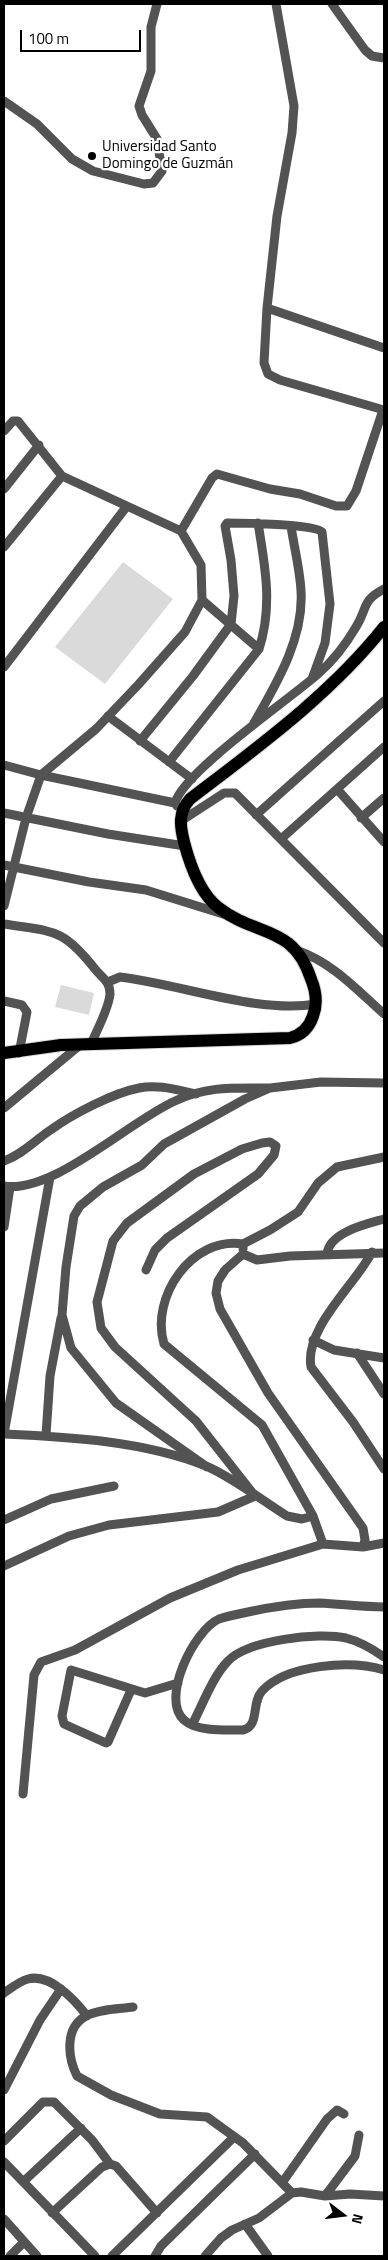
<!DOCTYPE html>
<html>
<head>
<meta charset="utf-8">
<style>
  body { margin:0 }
  #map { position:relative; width:388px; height:2260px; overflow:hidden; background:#fff; font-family:"Titillium Web",sans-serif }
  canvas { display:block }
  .frame { position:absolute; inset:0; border:5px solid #000; pointer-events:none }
  .north { position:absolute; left:318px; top:2190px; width:50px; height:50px; -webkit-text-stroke:4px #fff; paint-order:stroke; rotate:105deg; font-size:14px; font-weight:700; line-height:20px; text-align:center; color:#000 }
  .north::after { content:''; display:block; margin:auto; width:18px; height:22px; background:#000; clip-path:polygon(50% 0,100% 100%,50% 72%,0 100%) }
  .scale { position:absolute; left:20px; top:30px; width:121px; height:22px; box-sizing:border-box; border:2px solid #000; border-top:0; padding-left:6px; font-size:15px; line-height:18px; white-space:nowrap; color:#000; -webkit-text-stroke:4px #fff; paint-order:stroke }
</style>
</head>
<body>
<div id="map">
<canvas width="388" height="2260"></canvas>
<div class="frame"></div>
<div class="north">N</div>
<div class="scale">100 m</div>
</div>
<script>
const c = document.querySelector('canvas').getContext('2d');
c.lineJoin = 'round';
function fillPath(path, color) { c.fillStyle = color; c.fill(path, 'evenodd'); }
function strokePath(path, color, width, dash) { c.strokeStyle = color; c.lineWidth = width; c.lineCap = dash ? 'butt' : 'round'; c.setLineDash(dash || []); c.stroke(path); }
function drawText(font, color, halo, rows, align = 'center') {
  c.font = font + ' "Titillium Web",sans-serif'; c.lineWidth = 4.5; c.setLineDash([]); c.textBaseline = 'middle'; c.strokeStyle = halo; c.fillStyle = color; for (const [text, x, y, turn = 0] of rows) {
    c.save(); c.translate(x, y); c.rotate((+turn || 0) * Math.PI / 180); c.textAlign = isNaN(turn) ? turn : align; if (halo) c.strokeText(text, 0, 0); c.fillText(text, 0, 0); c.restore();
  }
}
const green = new Path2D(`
  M123,562L173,599L105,684L55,647Z
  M61,985L94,993L89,1015L55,1007Z`);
const minor = new Path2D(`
  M276,4L294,106L292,133L277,216L267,308L264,363L268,374L280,380L384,410
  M332,4L365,50L372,56L384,58
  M4,101L37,124L72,159L93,171L144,184L153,183L162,171L157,139L142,115L139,106L151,71V27L157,4
  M267,308L384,348
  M4,431L13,421H18L62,476L181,531L201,565L202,600L185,632L138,685L96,729L41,775L26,818L4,906
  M4,489L39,445
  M181,531L212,478L217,474L270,489L300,494L336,506H347L356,491L383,410
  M4,547L62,476
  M202,600L259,649
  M4,667L127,506
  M108,716L192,779
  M254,723C277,683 304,638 301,591C300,570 294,547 291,526
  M140,741L193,676L231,624L234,596L231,560L225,526L227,523C242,523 315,524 322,532L330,604L325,643L312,679
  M169,762L259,649C273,606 265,566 258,523
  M4,765L41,775L175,803L177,806
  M337,789L384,842
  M175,803C183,772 290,699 318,674C333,661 346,644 356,627C368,608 361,601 384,589
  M4,813L108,834L185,846
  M256,815L384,701
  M361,818L384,798
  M181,821L224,793H235L384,943
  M281,839L384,747
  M4,865L89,882L146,890L223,914
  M4,924C53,932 62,927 95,969C102,978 110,981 110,994C109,1008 97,1030 91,1044
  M296,950C332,962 357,990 384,1014
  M108,982L120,977C180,984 258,1014 316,1004
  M4,1001L22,1005L27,1012L19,1053
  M4,1108L80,1045
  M4,1161C23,1154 35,1140 52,1129C73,1114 113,1093 139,1088C158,1084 177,1090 196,1094
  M4,1186C53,1194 128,1122 175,1101C207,1086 233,1088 268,1088
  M4,1227L10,1187
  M243,1244C192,1236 150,1297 164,1344L262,1425L313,1516L323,1544
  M243,1249V1244L270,1230L298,1212L318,1183L337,1167L384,1157
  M372,1252C356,1284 304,1328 311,1367L353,1422L384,1469
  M327,1254C329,1232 367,1224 384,1219
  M313,1340L334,1350L384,1358
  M357,1353L384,1394
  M4,1434C70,1437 144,1441 206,1466C232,1477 263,1501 287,1516L302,1519L313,1516
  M4,1434L50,1177
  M46,1435L50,1376L61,1318
  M207,1467L116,1403L71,1348L62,1315L66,1267L74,1216L80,1206L103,1187L142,1165L164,1144L245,1099L270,1088L321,1082L384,1083
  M4,1520L51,1499L114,1486
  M363,1547L365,1540L363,1528L268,1393L220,1309L216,1293L218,1281L225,1270L243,1254L257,1260L290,1256L384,1253
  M4,1566L69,1536L109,1525L218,1512L255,1496L196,1421L115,1347L101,1328L97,1302L113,1241L127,1223L194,1174L242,1149L262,1143L270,1142L276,1146L274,1155L258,1174L167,1238L155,1250L146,1270
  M384,1607C363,1607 341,1604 320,1603C296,1603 271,1607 248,1612C238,1614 228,1616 219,1619C194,1630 160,1699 184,1720C197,1732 226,1730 243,1730C260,1726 251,1703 262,1691C287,1664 351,1660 384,1670
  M131,1690L108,1742L106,1743L64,1724L62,1716L71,1670L145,1693L178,1683
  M192,1725C202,1706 213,1676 228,1661C248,1640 318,1632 346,1638C358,1641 374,1650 384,1657
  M23,1794L34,1675L41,1662L75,1650L170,1598L238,1570L323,1544L363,1547L384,1543
  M4,1993C11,1988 20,1981 28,1979C50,1973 75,2000 87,2016
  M133,2007C119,2009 99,2009 86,2016C64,2028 68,2058 77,2076L111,2095L160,2114L207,2117L243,2143L292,2193
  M4,2090L40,2020L61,1989
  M4,2141L43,2102H54L92,2140L110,2164
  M4,2162L95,2256
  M23,2182L81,2128
  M282,2183L327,2119L337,2110L344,2114
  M325,2196L355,2156L359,2135
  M52,2213L102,2167L110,2164L116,2166L157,2213
  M4,2219L37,2256
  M245,2224L268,2256
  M10,2256L24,2242
  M112,2256L234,2137
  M155,2256L161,2246L255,2154
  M205,2256L221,2238L232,2230L259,2218L292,2193L301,2192L325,2196L350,2194L384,2196`);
const primary = new Path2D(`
  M4,1053L61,1045L290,1038C302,1035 309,1028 313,1016C318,1003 316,991 311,979C293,924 256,937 219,908C200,894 190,865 184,842C180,826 178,812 190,799C258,747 331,694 384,627`);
const markers = [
  [92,156,5,"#000"]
];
const poiNames = [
  ["Universidad Santo",102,147],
  ["Domingo de Guzmán",102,164]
];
fillPath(green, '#dadada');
strokePath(primary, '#dbdbdb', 14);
strokePath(minor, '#535353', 9);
strokePath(primary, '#000', 12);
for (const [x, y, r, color] of markers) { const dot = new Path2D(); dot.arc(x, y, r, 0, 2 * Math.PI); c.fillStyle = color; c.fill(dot); strokePath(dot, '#fff', 2); }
drawText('15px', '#000', '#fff', poiNames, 'left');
</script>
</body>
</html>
